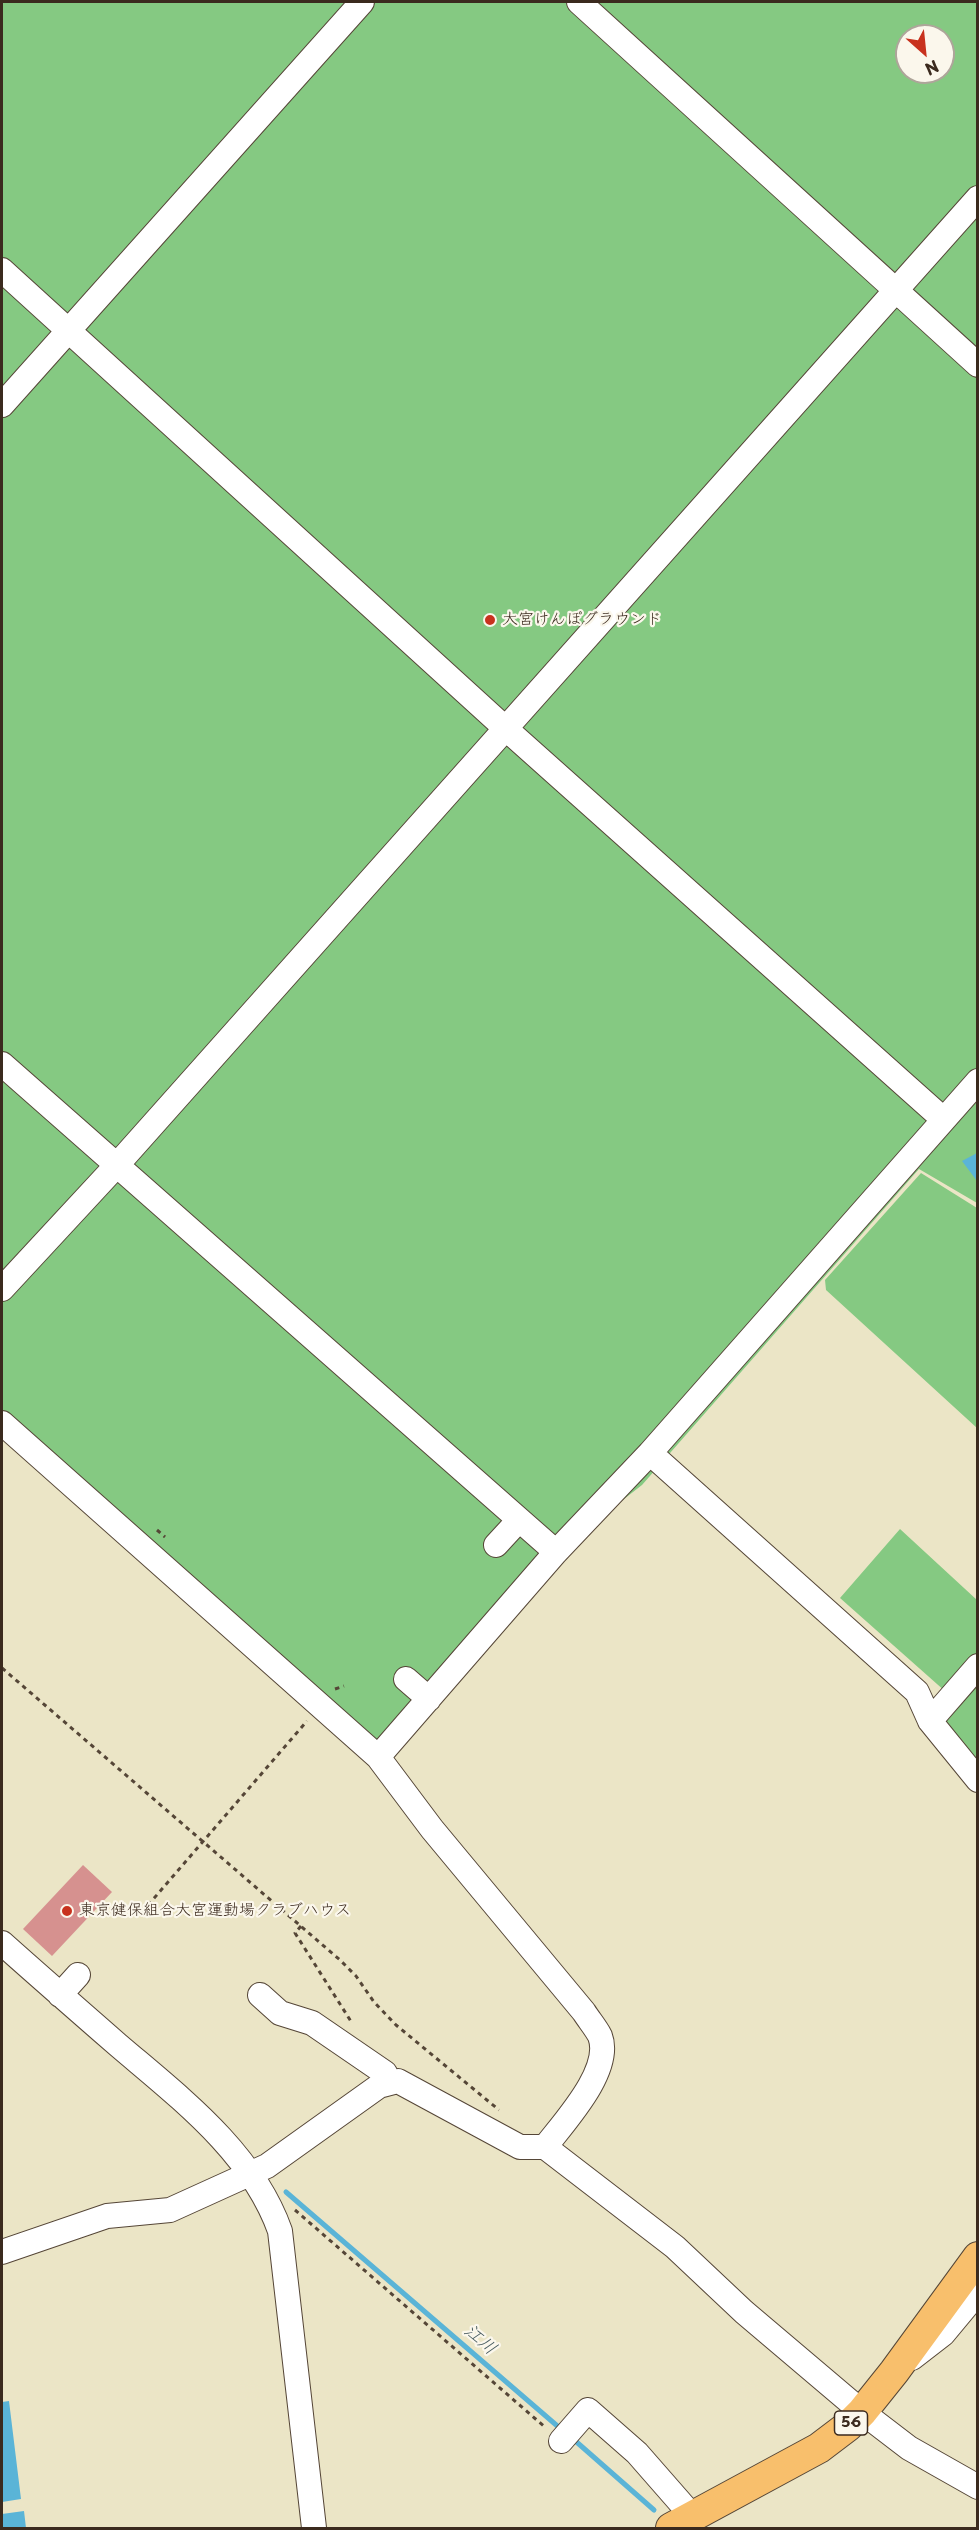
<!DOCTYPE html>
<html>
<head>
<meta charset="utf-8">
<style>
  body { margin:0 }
  #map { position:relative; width:979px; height:2530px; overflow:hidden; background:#ebe5c6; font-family:"Playpen Sans",sans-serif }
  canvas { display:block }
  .frame { position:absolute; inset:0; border:3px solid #3b2a1e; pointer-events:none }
  .north { position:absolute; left:895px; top:24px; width:60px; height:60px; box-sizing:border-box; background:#fbf7ec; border:2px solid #aea59a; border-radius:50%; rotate:153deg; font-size:16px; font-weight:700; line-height:24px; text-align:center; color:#3b2a1e }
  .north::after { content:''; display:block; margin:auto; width:21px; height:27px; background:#c8321e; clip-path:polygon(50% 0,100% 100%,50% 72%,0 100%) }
</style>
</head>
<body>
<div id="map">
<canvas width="979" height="2530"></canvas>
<div class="frame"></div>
<div class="north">N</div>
</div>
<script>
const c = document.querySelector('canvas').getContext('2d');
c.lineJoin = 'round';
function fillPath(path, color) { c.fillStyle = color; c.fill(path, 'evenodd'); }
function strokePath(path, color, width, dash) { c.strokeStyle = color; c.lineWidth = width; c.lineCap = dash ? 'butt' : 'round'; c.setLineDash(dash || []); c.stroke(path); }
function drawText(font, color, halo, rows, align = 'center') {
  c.font = font + ' "Playpen Sans","Klee One",sans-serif'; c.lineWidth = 4.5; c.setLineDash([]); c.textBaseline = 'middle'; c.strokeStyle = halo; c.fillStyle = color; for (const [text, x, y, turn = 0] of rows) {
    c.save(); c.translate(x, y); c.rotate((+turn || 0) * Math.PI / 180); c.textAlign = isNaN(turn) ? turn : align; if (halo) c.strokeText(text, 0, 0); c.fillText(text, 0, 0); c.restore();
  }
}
const green = new Path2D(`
  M2,2H977V1203L919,1169L642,1485L556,1552L374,1743L2,1414ZM907,36H943V72H907Z
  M921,1173L977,1208V1428L826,1290L825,1280Z
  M900,1529L977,1600V1657L946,1692L840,1598Z
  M977,1677V1768L940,1723Z`);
const water = new Path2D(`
  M977,1153V1181L962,1161Z
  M9,2401L21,2499L2,2502V2402Z
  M24,2511L26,2528H2V2514Z`);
const stream = new Path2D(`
  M286,2192L562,2430
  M572,2438L654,2510`);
const building = new Path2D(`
  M83,1865L112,1892L52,1956L23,1929Z`);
const path = new Path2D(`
  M157,1530L165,1537
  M2,1668L340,1960L356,1976L374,2002L396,2025L499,2110
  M335,1689L344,1686
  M133,1913L143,1911L307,1721
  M301,1926L295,1933L352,2023
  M295,2210L546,2428`);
const minor = new Path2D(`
  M579,2L978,365
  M2,270L505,728L943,1119
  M2,405L362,2
  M2,1064L556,1552
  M2,1289L116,1166L978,198
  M2,1423L378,1757L432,1829L584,2012C589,2020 596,2028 600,2036C613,2070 564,2122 545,2147
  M650,1453L917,1692L930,1721L978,1780
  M496,1545L519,1520
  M406,1679L429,1699
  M930,1721L978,1666
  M378,1757L556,1552L650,1453L978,1081
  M2,1943C40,1977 79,2011 118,2045C180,2098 252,2152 280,2231L314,2528
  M60,1995L78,1975
  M260,1995L280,2013L312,2023L385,2073L390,2082
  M2,2252L107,2216L170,2210L267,2166L379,2086L398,2081L520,2147H545L675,2247L744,2312L862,2412L909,2448L978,2487
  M912,2358L943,2334L978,2292
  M561,2441L588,2410L637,2453L693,2517`);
const major = new Path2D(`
  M671,2528L819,2448L848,2426L862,2412L894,2372L978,2257`);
const markers = [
  [490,620,6,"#c8321e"],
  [67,1911,6,"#c8321e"]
];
const shields = [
  [851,2423,33]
];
const shieldNames = [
  ["56",851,2423]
];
const poiNames = [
  ["大宮けんぽグラウンド",502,620],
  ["東京健保組合大宮運動場クラブハウス",79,1911]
];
const waterNames = [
  ["江川",480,2340,41]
];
fillPath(green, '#85c982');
fillPath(water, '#5ab4d7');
strokePath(stream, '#5ab4d7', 5);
fillPath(building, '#d6918f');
strokePath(minor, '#554637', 26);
strokePath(major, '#554637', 32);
strokePath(path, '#554637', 3, [4.5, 4.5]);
strokePath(minor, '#fff', 24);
strokePath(major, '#f8bf6c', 30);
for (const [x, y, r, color] of markers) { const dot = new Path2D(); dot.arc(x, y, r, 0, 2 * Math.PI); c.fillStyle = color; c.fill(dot); strokePath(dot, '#fbf7ec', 2); }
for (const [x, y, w] of shields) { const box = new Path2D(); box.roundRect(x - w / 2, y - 12, w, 24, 4.5); c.fillStyle = '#fbf7ec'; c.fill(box); strokePath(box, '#3b2a1e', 1.5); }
drawText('bold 15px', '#3b2a1e', null, shieldNames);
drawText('16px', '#3b2a1e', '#fbf7ec', poiNames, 'left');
drawText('italic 18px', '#465a5f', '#fbf7ec', waterNames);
</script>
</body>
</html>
